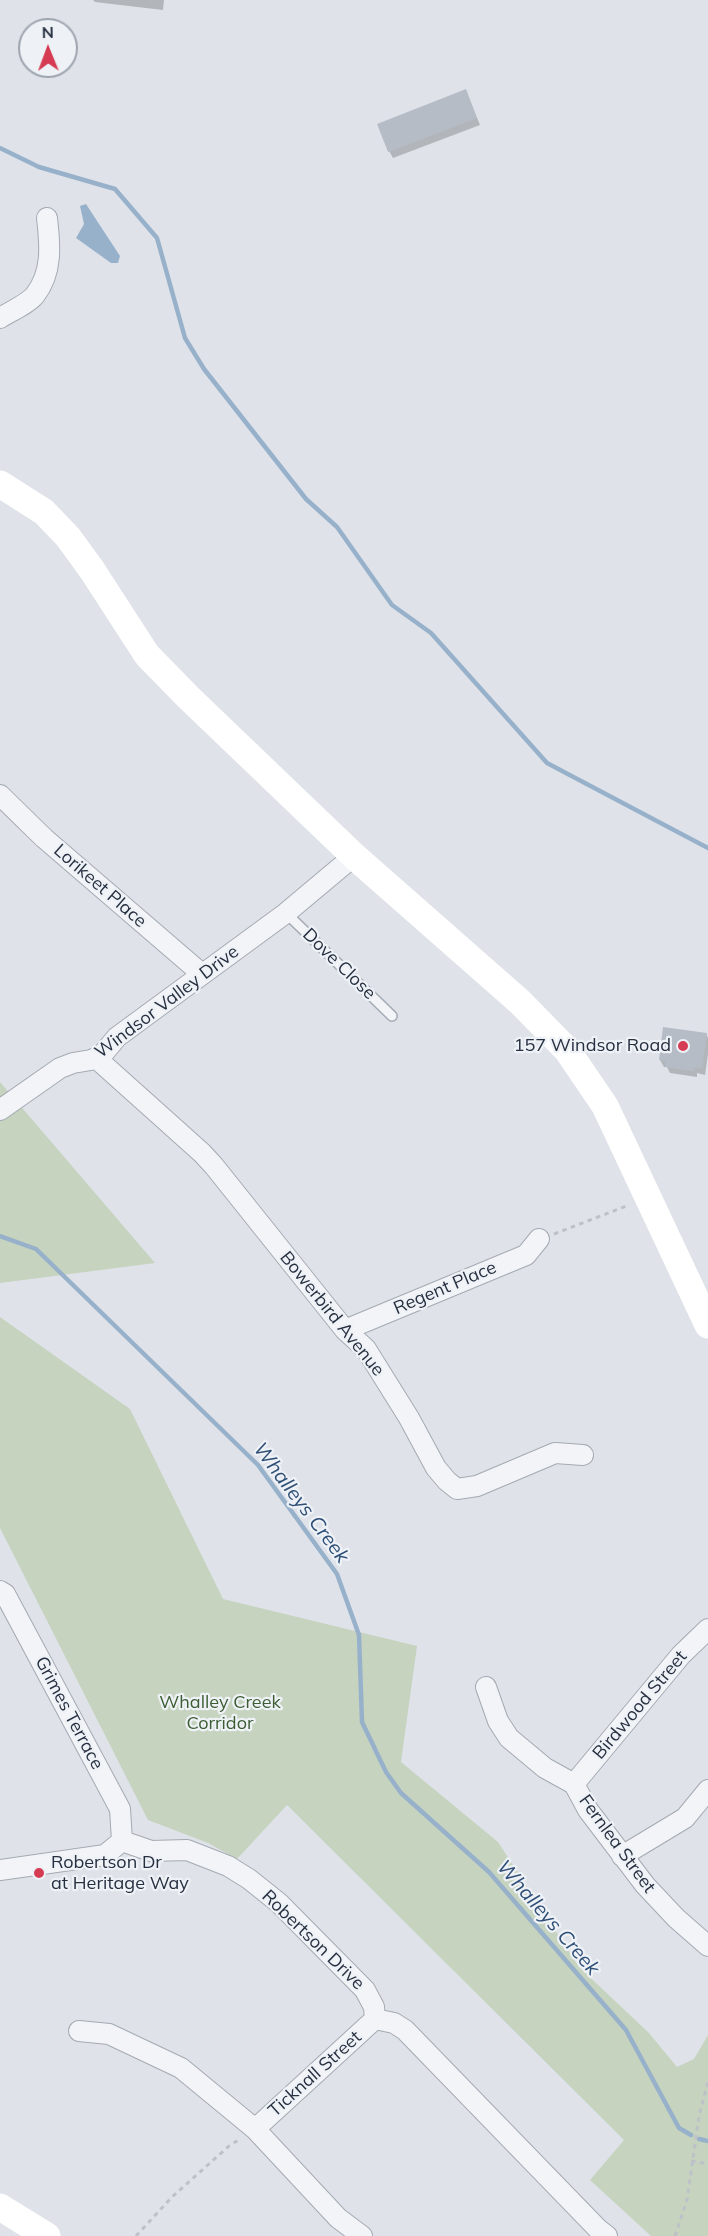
<!DOCTYPE html>
<html>
<head>
<meta charset="utf-8">
<style>
  body { margin:0 }
  #map { position:relative; width:708px; height:2236px; overflow:hidden; background:#dfe3e9; font-family:Mulish,sans-serif }
  canvas { display:block }
  .north { position:absolute; left:18px; top:18px; width:60px; height:60px; box-sizing:border-box; background:#eef2f6; border:2px solid #9ea4ae; border-radius:50%; rotate:359deg; font-size:16px; font-weight:700; line-height:24px; text-align:center; color:#273041 }
  .north::after { content:''; display:block; margin:auto; width:21px; height:27px; background:#d53c54; clip-path:polygon(50% 0,100% 100%,50% 72%,0 100%) }
</style>
</head>
<body>
<div id="map">
<canvas width="708" height="2236"></canvas>
<div class="north">N</div>
</div>
<script>
const c = document.querySelector('canvas').getContext('2d');
c.lineJoin = 'round';
function fillPath(path, color) { c.fillStyle = color; c.fill(path, 'evenodd'); }
function strokePath(path, color, width, dash) { c.strokeStyle = color; c.lineWidth = width; c.lineCap = dash ? 'butt' : 'round'; c.setLineDash(dash || []); c.stroke(path); }
function drawText(font, color, halo, rows, align = 'center') {
  c.font = font + ' Mulish,sans-serif'; c.lineWidth = 4.5; c.setLineDash([]); c.textBaseline = 'middle'; c.strokeStyle = halo; c.fillStyle = color; for (const [text, x, y, turn = 0] of rows) {
    c.save(); c.translate(x, y); c.rotate((+turn || 0) * Math.PI / 180); c.textAlign = isNaN(turn) ? turn : align; if (halo) c.strokeText(text, 0, 0); c.fillText(text, 0, 0); c.restore();
  }
}
const green = new Path2D(`
  M0,1082L155,1263L0,1283Z
  M0,1317L130,1409L223,1599L417,1646L401,1762L498,1842L579,1967L649,2033L677,2067L694,2059L708,2035V2236H651L590,2180L624,2140L287,1805L237,1859L208,1843L148,1820L0,1528Z`);
const water = new Path2D(`
  M86,204L120,256L118,263H111L76,238L84,224L80,206Z`);
const shadow = new Path2D(`
  M93,0H164L163,10L95,2Z
  M466,91L480,125L393,158L389,151Z
  M706,1034L708,1038V1054L705,1075L697,1073V1077L670,1073L667,1067H664L660,1060Z`);
const stream = new Path2D(`
  M0,148L39,167L115,189L157,238L185,338L204,369L306,499L337,527L392,605L431,633L547,763L708,848
  M0,1236L36,1249L258,1465L337,1574L359,1635L362,1722L386,1772L401,1793L489,1872L626,2030L679,2128L691,2135
  M699,2139L708,2141`);
const building = new Path2D(`
  M466,89L477,118L388,152L377,124Z
  M663,1027L707,1033L702,1068L694,1067V1071L665,1067L666,1061L659,1060Z`);
const path = new Path2D(`
  M554,1234L629,1205
  M691,2161L708,2164
  M136,2236L172,2197L229,2146L240,2139
  M675,2236L687,2200L699,2116L708,2082`);
const lane = new Path2D(`
  M286,913L392,1016`);
const street = new Path2D(`
  M0,318C11,311 28,304 35,295C53,272 50,244 47,218
  M0,795L44,838L202,974
  M96,1058L202,1153L214,1166L345,1330L366,1349L409,1418L436,1468L447,1481L457,1489L477,1486L555,1453L583,1455
  M0,1110L60,1068L73,1063L91,1060L102,1055L117,1037L286,913L354,856
  M345,1330L526,1255L539,1239
  M0,1591L5,1594L120,1809L122,1841
  M486,1687L498,1721L509,1738L545,1768L574,1784L588,1810L645,1885L676,1918L708,1946
  M574,1784L681,1655L708,1629
  M622,1856L685,1818L708,1790
  M0,1870L105,1855L122,1841L151,1851L187,1850L228,1866L249,1879L279,1903L365,1990L374,2007L375,2019L394,2023L405,2030L598,2229L607,2236
  M79,2031L109,2034L181,2068L255,2129L338,2218L362,2236
  M255,2129L375,2019`);
const secondary = new Path2D(`
  M0,484L44,512L68,537L92,570L147,655L188,697L354,856L520,1002L567,1050L605,1106L708,1325
  M0,2207L47,2236`);
const markers = [
  [683,1046,6,"#d53c54"],
  [39,1873,6,"#d53c54"]
];
const streetNames = [
  ["Lorikeet Place",100,886,41],
  ["Dove Close",339,964,44],
  ["Windsor Valley Drive",167,1002,-37],
  ["Regent Place",445,1288,-23],
  ["Bowerbird Avenue",332,1314,51],
  ["Birdwood Street",640,1705,-50],
  ["Grimes Terrace",69,1713,62],
  ["Fernlea Street",617,1844,54],
  ["Robertson Drive",313,1940,44],
  ["Ticknall Street",315,2074,-42]
];
const poiNames = [
  ["157 Windsor Road",671,1046],
  ["Robertson Dr",51,1863,"left"],
  ["at Heritage Way",51,1884,"left"]
];
const parkNames = [
  ["Whalley Creek",220,1703],
  ["Corridor",220,1724]
];
const waterNames = [
  ["Whalleys Creek",301,1503,53],
  ["Whalleys Creek",548,1918,49]
];
fillPath(green, '#c5d3bf');
fillPath(water, '#98b1cb');
fillPath(shadow, '#0003');
strokePath(stream, '#98b1cb', 4.5);
fillPath(building, '#b6bcc6');
strokePath(lane, '#a4aab3', 12);
strokePath(street, '#a4aab3', 22);
strokePath(path, '#bdc1c8', 3, [4.5, 4.5]);
strokePath(lane, '#f2f4f7', 9);
strokePath(street, '#f2f4f7', 20);
strokePath(secondary, '#fff', 27);
for (const [x, y, r, color] of markers) { const dot = new Path2D(); dot.arc(x, y, r, 0, 2 * Math.PI); c.fillStyle = color; c.fill(dot); strokePath(dot, '#eef2f6', 2); }
drawText('18px', '#273041', '#eef2f6', streetNames);
drawText('18px', '#273041', '#eef2f6', poiNames, 'right');
drawText('18px', '#3c5d33', '#eef2f6', parkNames);
drawText('italic 20px', '#2f4f77', '#eef2f6', waterNames);
</script>
</body>
</html>
